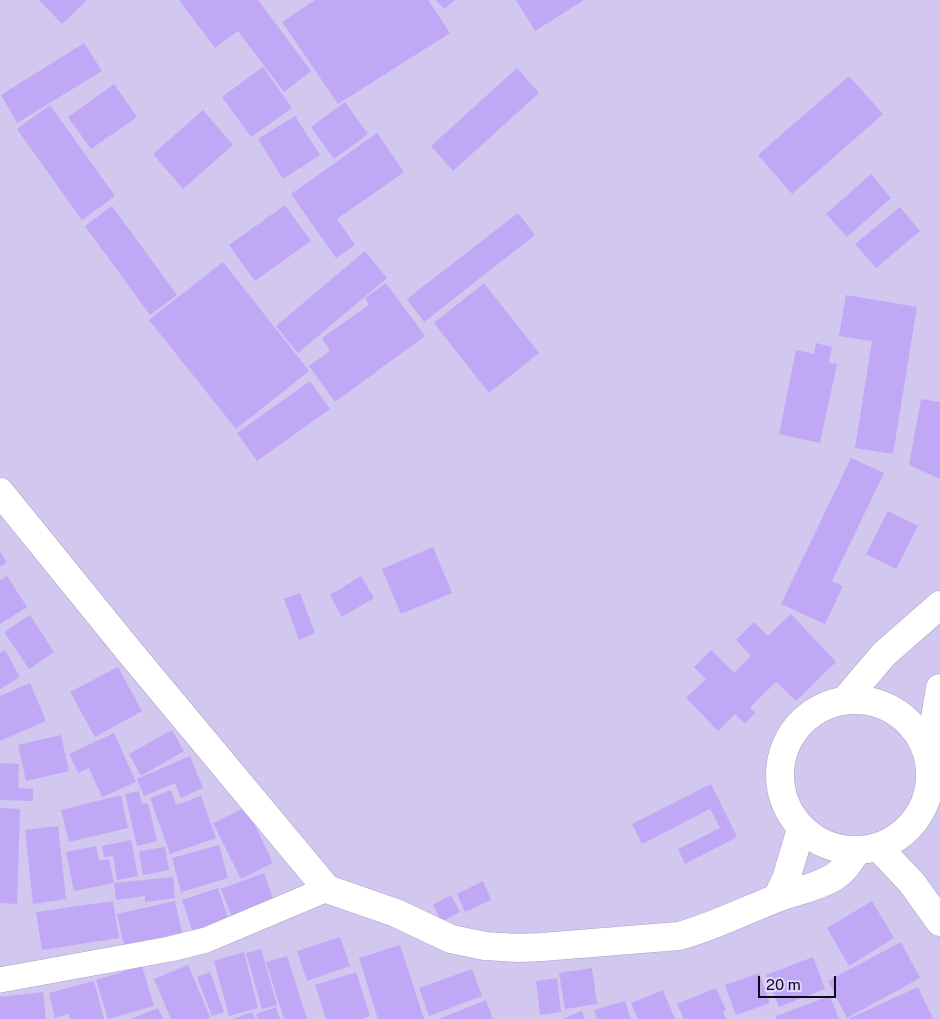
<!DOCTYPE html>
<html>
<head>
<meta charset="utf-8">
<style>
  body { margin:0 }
  #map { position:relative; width:940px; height:1019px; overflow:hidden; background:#d2c7ef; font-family:"Public Sans",sans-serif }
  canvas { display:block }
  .scale { position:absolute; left:758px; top:976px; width:78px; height:22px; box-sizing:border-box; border:2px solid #0d0916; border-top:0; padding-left:6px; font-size:15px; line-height:18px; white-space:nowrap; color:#0d0916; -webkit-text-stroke:4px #dfd4fc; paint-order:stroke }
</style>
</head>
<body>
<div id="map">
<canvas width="940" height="1019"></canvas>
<div class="scale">20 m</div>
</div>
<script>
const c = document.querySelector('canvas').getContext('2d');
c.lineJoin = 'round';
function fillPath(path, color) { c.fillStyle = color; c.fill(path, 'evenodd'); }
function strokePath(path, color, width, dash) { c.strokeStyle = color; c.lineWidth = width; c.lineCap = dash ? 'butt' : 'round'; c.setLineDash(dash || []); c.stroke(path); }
const building = new Path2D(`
  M39,0H87L62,24Z
  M179,0H258L311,71L284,92L238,31L215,48Z
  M315,0H428L450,33L338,104L282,22Z
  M436,0H455L444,9Z
  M516,0H584L535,31Z
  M84,43L102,71L17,123L1,95Z
  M263,67L292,108L251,137L222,97Z
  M517,68L539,93L453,171L431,146Z
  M849,76L883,114L792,194L758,155Z
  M114,84L137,117L91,149L68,117Z
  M345,102L368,134L334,159L311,127Z
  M50,105L115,196L82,220L17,129Z
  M203,110L233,145L183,189L153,154Z
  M295,116L320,155L283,179L258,139Z
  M377,133L404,172L337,219L355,245L336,258L291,194Z
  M871,174L891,198L847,237L826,214Z
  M285,205L311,241L255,281L229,245Z
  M112,206L177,295L150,315L85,226Z
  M900,207L920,231L876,268L855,244Z
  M518,213L535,235L424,322L407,299Z
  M365,251L387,278L298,353L276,326Z
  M223,262L309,371L236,429L149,320Z
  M386,283L425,336L335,402L309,366L330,351L322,338L369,305L365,298Z
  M484,283L539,353L489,393L434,323Z
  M846,295L917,307L893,454L855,448L872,341L839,336Z
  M816,343L832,347L829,363L837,364L820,443L779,434L796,350L814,354Z
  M310,381L330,409L257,461L237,433Z
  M921,399L940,402V479L909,465Z
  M851,458L884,473L832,581L843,586L825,624L781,604Z
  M888,511L918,526L896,569L866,554Z
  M433,547L452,593L401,614L382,569Z
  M0,552L7,562L0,567Z
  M7,576L27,607L0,624V580Z
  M361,576L374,598L342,617L330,595Z
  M300,593L315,633L299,640L284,599Z
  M791,614L836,662L796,701L776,682L750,707L755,713L745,724L735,714L718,731L686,698L706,679L694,667L711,650L734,673L751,656L736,640L754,622L768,636Z
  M30,615L54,652L29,669L4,632Z
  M5,650L20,677L0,689V653Z
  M118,667L142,711L95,737L70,692Z
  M30,683L46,721L0,741V696Z
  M172,730L184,751L141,776L129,754Z
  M114,733L136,782L102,797L89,768L78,773L69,754Z
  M61,735L69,771L26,781L18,745Z
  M190,756L203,788L181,798L175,783L144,796L137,779Z
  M0,763L19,764L18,788L33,789V801L0,800Z
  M711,784L737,837L685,864L678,849L720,828L710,809L642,844L632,824Z
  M171,790L176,805L201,796L216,838L170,854L150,798Z
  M139,791L142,804L148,803L157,841L137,846L125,794Z
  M121,795L128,828L69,842L61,810Z
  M246,807L273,863L241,879L213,823Z
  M0,808L20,809L17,904L0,903Z
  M58,826L66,899L33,904L25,830Z
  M131,840L138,876L117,880L113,856L104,857L102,846Z
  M219,845L228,878L181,892L172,858Z
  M96,846L99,861L109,859L114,883L74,891L66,852Z
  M165,847L169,870L143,875L139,851Z
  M264,873L274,901L232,917L221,889Z
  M173,877L175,898L145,902V896L116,900L114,883Z
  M483,881L491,900L465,912L457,894Z
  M218,888L229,921L193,933L182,900Z
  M451,895L460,912L442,922L433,905Z
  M113,901L119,938L42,950L36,912Z
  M175,901L182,933L124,945L117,914Z
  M872,901L894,938L849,966L827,928Z
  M340,937L350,966L307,981L297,951Z
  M901,942L920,978L847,1018L828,981Z
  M400,945L424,1019H378L359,958Z
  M261,949L277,1005L262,1009L246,953Z
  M244,952L258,1008L229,1016L214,961Z
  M287,956L307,1019H284L266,962Z
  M813,957L825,989L779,1007L766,975Z
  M188,965L210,1017L206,1019H171L154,979Z
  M142,966L154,1006L108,1019L96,980Z
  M592,968L597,1004L565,1009L559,973Z
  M472,969L482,996L429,1016L419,988Z
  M210,972L224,1012L212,1016L197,977Z
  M356,972L370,1016L362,1019H326L315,985Z
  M759,973L770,1003L736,1015L725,985Z
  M557,978L561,1012L540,1015L536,981Z
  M94,981L104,1019H70L69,1014L55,1018L49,993Z
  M918,987L933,1019H848Z
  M716,988L726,1010L723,1012L726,1019H684L677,1004Z
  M663,990L675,1019H638L631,1003Z
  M43,992L46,1019H0V997Z
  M830,996L839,1019H777L776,1016Z
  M486,1000L493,1019H439Z
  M625,1001L631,1019H597L594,1010Z
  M276,1007L280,1019H258L256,1014Z
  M158,1008L163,1019H130Z
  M582,1011L585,1019H562Z
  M252,1012L255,1019H233Z`);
const street = new Path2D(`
  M0,980L170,949L206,940L327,889`);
const secondary = new Path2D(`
  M0,492L129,651L327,889L396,913L451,939L485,946L519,948L542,947L679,936C713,927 744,911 777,898C796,891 816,888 834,877C844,871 851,860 857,851
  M780 775a75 75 0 1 1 150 0a75 75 0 1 1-150 0Z
  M845,700L884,654L940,605
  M929,754L940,688
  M878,847L912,883L940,922
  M777,898L786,879L801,829`);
fillPath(building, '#c0a8f6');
strokePath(street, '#aba0c6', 26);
strokePath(secondary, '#aba0c6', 29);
strokePath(street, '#fff', 25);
strokePath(secondary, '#fff', 28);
</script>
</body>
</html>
